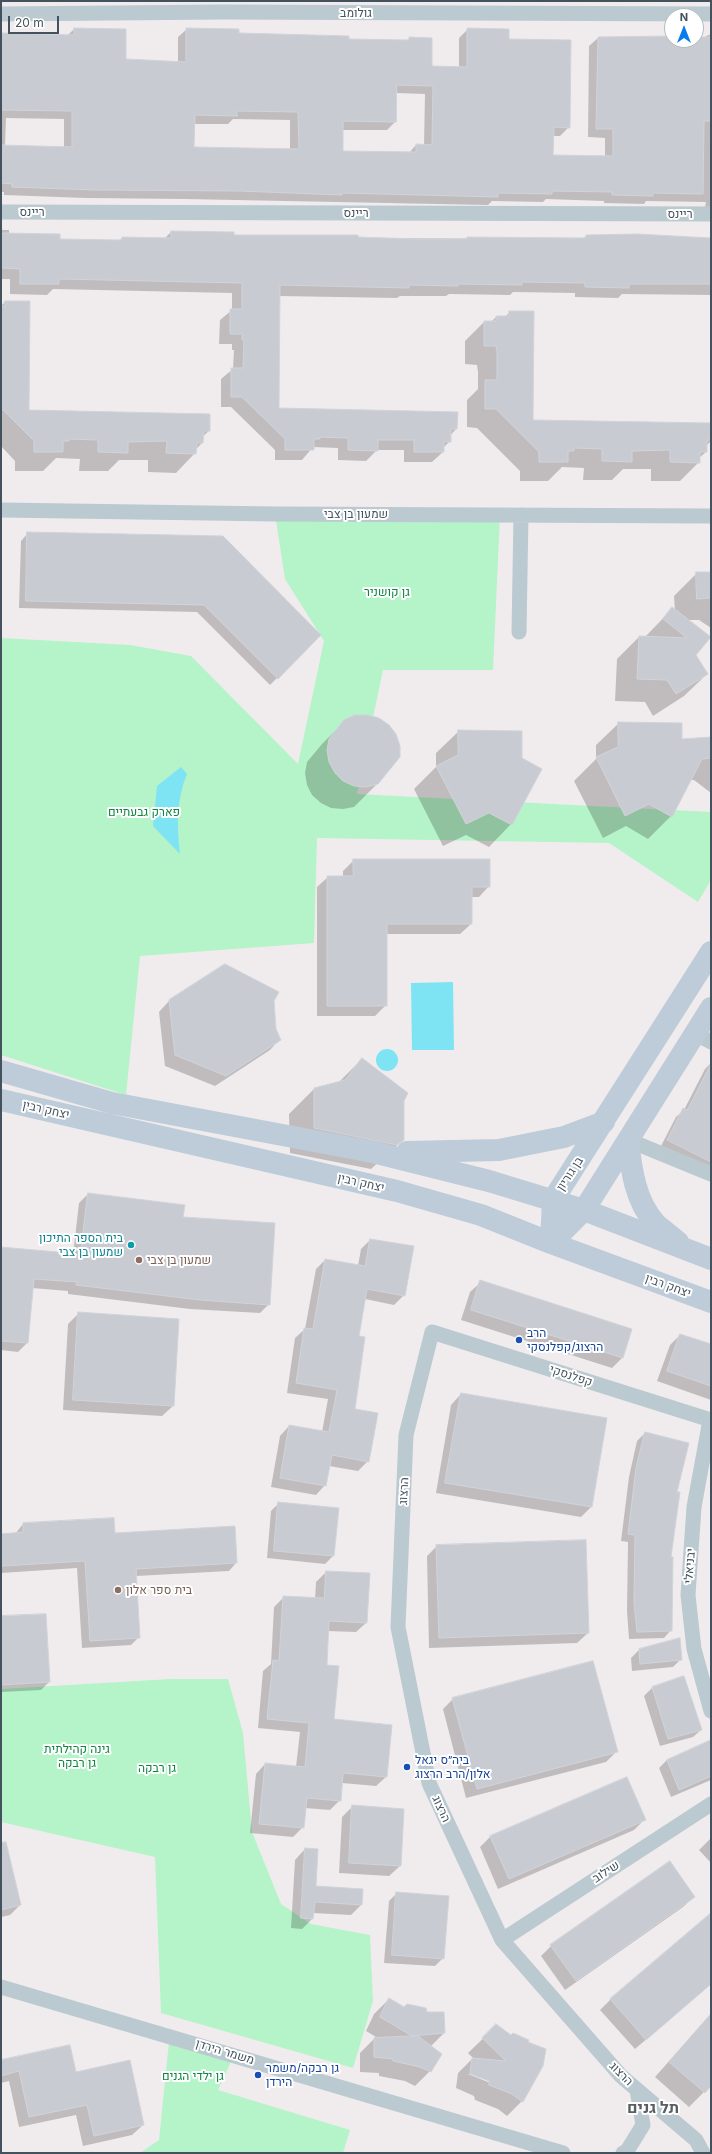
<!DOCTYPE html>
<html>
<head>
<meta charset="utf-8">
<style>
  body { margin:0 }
  #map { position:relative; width:712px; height:2154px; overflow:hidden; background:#f0eced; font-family:Inter,sans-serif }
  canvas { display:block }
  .frame { position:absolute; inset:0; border:2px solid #43525c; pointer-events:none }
  .north { position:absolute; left:664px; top:8px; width:40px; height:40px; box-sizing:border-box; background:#fff; border:1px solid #b4babe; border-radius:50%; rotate:0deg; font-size:11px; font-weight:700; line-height:16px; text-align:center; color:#43525c }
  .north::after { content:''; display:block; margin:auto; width:14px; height:18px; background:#077cef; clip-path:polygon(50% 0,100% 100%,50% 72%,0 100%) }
  .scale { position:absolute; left:8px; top:16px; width:51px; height:18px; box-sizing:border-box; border:2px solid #43525c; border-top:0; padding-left:5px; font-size:12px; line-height:14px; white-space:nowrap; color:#43525c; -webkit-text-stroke:3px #fff; paint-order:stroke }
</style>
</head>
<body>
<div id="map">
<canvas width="712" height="2154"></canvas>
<div class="frame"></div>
<div class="north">N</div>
<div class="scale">20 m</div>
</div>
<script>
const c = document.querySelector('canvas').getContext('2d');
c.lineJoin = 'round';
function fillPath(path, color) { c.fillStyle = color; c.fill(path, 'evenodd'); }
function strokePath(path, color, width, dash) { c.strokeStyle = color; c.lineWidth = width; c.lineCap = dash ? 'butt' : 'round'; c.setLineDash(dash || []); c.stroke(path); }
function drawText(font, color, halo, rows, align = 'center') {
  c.font = font + ' Inter,Heebo,sans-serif'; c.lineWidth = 4; c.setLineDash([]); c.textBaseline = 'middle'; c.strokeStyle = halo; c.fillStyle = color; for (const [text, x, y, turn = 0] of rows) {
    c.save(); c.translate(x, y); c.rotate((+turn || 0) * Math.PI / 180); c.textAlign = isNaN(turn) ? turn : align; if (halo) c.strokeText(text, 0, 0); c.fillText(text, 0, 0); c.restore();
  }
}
const green = new Path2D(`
  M275,514L500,515L493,670H383L357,794L711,812V880L698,902L609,843L317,838L314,943L140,956L126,1095L1,1055V638L130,645L191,656L298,764L324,641L285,579Z
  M171,1679H228L243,1733L252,1832L281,1904L311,1924L370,1935L373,2001L353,2068L161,2013L155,1857L1,1822V1689Z
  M169,2042L234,2055L218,2090L350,2130L343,2153H140L159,2140Z`);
const water = new Path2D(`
  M181,767L187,774C176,800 177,827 180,854L153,826L157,786Z
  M453,982L454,1050H412L411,983Z
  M376 1060a11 11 0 1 1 22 0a11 11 0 1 1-22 0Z`);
const shadow = new Path2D(`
  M74,29L125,60L178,62V37L187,29L238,34L348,40L407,41L410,38L431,67L459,68V38L468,29L508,40L569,127L560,136H552V156L605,157V138L588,137L589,46L598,38L696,40V38H704L708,35H711V207H705L706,202L646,201L644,204L604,203V201L546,199L543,202L492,201L488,205L184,199L86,198L4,195V192H1V33L68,35ZM396,93L425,94L424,145H416L409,153L342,152V130H387L395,122ZM6,118L64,119V148L5,146ZM233,119L290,120V150L193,148L194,124H228Z
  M1,230H9V234L59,240L119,241L122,238L164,239L171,232L233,236L357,238L583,239L586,236L711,238V295L622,294L618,298L575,297V293L513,292L510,295L449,294L446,296H400L397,298L279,296L278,409L457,413L456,429L450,436V441L443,448V452L432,462H404V450H377L366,461L338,460V448L313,447L302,460H275V450L231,407H221V379L233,369L234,350H232V344H219L220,320L232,310V293L53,289L47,295L10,294V279H1Z
  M5,302L28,411L209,431L202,437V443L195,450V453L176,473L148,472V460H119L108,471H79L80,459L56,458L43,471H15V461L1,446V306Z
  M510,312L532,421L711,424V441L706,446V452L699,458V462L680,481H651V469H623L612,480H583L584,468L562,467L548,481H520V471L477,428L467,427V400L478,389V372L477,365L465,364V341L484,322H491L496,317H505Z
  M28,533L320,635L270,685L197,612L19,608L21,541Z
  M697,573H711V628L699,620H687L695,655L707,674L684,696L653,716L645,702L615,701L617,659L639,637H645L672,609L675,611L674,596Z
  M345,721L377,784L354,807L343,809L331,808L321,803L312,795L307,785L305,773L307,762L322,744Z
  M619,723L681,740L711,738V793L694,780H690L671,816L648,839L626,826L603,838L574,781L596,759V745Z
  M459,731L511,824L489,847L466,835L443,846L414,789L436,767V753Z
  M354,860L489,886L479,897H471V924L460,934H386V1005L375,1016H317V887L328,877H343V871Z
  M169,1001H273L275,1030L280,1039L270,1050L215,1086L165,1066L159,1012Z
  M362,1059L403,1100V1140L371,1169L290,1153L289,1114L314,1089L338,1083Z
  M711,1063V1174L660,1148L676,1117L684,1110L705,1069Z
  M88,1194L269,1304L260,1313L190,1309L68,1294V1291L32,1288L27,1343L18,1352L1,1350V1248L73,1255L79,1203Z
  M370,1240L404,1295L394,1305L365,1299L358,1337L353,1409L368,1461L358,1471L329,1466L325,1485L316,1495L271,1487L280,1436L289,1426L322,1432L328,1399L287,1393L295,1338L305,1329L316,1269L325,1260L358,1266L361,1249Z
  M481,1282L622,1358L612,1368L461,1320L470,1292Z
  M79,1313L173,1406L162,1416L63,1410L68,1324Z
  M680,1335L711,1346V1400L657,1381L670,1345Z
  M461,1394L606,1419L591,1507L581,1517L436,1493L451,1405Z
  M645,1433L676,1492L670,1558L671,1630L664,1638L629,1639L627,1611L628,1542L621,1541L629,1477L637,1441Z
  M279,1503L333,1556L325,1564L267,1558L271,1511Z
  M23,1524L114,1534L236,1563L229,1571L136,1576L139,1637L131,1645L82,1648L77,1568L1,1573V1535L15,1534Z
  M437,1546L588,1633L577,1643L429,1648L427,1556Z
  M326,1572L366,1623L356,1632L327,1631L326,1666L333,1720L386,1777L376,1786L342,1783L340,1800L330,1810L305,1808L303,1827L293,1837L250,1833L256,1774L265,1764L296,1767L300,1732L258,1728L263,1671L271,1664L274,1607L284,1597L315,1599L316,1582Z
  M1,1617L49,1682L41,1690L1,1692Z
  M639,1650L681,1659L673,1667L632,1671L631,1658Z
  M684,1677L701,1730L693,1737L660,1746L644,1696L652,1688Z
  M453,1699L616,1752L606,1762L466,1798L443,1709Z
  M711,1742V1780L671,1797L659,1768L667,1760Z
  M626,1778L645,1819L634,1830L498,1889L480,1847L490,1837Z
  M353,1806L403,1810L400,1866L389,1876L339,1873L342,1817Z
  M711,1838V1863L699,1850Z
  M305,1849L315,1887L361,1905L351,1915L313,1913L312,1919L302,1929L291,1928L295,1860Z
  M1,1859L20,1905L10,1915L1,1917Z
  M397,1893L443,1958L435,1966L384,1963L389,1901Z
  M694,1897L683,1907L565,1990L541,1956L551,1946Z
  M711,1922V1984L635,2049L600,2010L611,1999Z
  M389,1999L404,2008L427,2013L444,2033L430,2047V2071L415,2086L405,2081L379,2076V2073L360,2072V2053L376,2037L366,2031L374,2014Z
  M711,2014V2085L689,2107L655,2077Z
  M496,2026L511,2036L527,2043L542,2066L522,2101L507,2116L498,2109L475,2100L474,2096L456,2088L458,2073L473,2058L468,2053ZM468,2074H473L494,2082L493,2084Z
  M1,2061L76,2073L143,2125L132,2135L83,2146L76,2115L19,2127L9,2081L1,2083Z`);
const building = new Path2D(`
  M74,28L126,29V59L186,62V28L239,29V33L349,36V39L409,40V37L432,38V66L467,67V28L509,29V39L571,40L570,128L554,127L553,155L613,156V129H596L598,37L672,36V40H696V37H711V121H704L703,194L653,193V196L612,195V192L552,191V194L498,193V197L342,193V195L240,191L95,190L12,187V184L1,183V145L72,147V111L1,110V33L74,35ZM397,85L433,86L432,145L416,144V152L343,151V121L396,122ZM237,111L298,112L299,149L194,147L195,115L237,116Z
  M171,231L234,232V235H358V237L417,239H467V237L586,238V235L637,234L711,238V284H629V288L585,287V283L522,282V285L458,284V286L409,285V288L280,285L279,408L458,412L457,429H451V442H444V452H414V440H378V451L348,450V438L320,437V439H314V450H285V439L242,397H231V368H243L244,340H242V334H230V309H242V283L59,279V284H20V269L1,268V233L60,234V239L122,240V237L171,238Z
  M5,301H30L29,410L210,414V431H204L203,443H197L196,454L166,453L167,441L128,442V453L98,452V440L69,439V441H63V452H34V441L1,408V306H5Z
  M509,311H534L533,420L711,423V440H707V452H700V463L670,462V450L632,451V462L602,461V449L574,448V451H568V462H539V452L496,409H485V380H497V352L496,346H484V321H496V316H509Z
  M27,532L223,536L321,635L278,679L204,605L26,601Z
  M696,572H711V598L697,599Z
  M672,607L711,637L696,655L708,674L676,694L667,680L637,679L639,636L687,638L663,619Z
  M355,715H367L379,718L389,725L396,734L400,746V757L378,784L366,787L354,786L343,781L335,773L329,762L327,750L329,739L344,720Z
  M618,722L682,723V739L711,737V758L702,759L672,817L649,804L625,816L596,757L618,747Z
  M458,730L522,731V758L542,769L512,825L489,813L466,824L436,766L458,755Z
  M353,859H490V887H472V924H387V1006H327V876H353Z
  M225,964L279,992L274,1001L276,1029L281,1040L226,1076L175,1055L169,1000Z
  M362,1058L408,1093L404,1101V1140L397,1145L314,1128V1088L345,1080Z
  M711,1064V1162L667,1140L683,1108L687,1110Z
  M88,1193L185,1205L183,1217L275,1223L270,1305L200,1300L76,1285L77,1282L34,1279L28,1343L1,1341V1247L80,1254Z
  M370,1239L414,1246L405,1296L367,1289L359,1336L365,1337L355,1409L378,1413L369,1462L332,1455L326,1486L280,1478L289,1425L329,1432L337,1390L296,1383L304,1328L313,1329L325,1259L365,1266Z
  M480,1280L632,1329L623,1358L471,1310Z
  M78,1312L179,1319L174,1406L73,1400Z
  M680,1334L711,1344V1386L667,1371Z
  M461,1393L607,1418L592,1507L445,1483Z
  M645,1432L689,1443L677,1492H680L671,1557H673L672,1631L637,1632L634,1603L635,1535L628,1534L636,1468Z
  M278,1502L339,1508L334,1556L274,1551Z
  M114,1518L115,1533L235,1526L237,1563L136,1569L140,1638L90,1641L85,1561L2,1566L1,1534L23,1532V1523Z
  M586,1540L589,1633L439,1638L436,1545Z
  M326,1571L370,1573L367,1623L329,1621L327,1665L339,1666L334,1719L392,1725L387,1777L343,1773L341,1801L307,1798L304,1828L259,1824L265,1763L305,1767L309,1723L267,1719L273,1660L279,1661L283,1596L324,1598Z
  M46,1614L50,1682L1,1685V1616Z
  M680,1638L682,1660L640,1664L639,1649Z
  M593,1661L618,1752L477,1789L452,1698Z
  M684,1676L702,1730L668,1739L652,1687Z
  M711,1740V1776L679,1790L667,1760Z
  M627,1777L646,1820L509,1879L490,1836Z
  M352,1805L404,1809L401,1866L349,1863Z
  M6,1842L21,1905L1,1910V1843Z
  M305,1848L318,1849L316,1886L363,1889L362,1905L315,1902L313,1919L301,1918Z
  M670,1861L695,1897L576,1981L550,1945Z
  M396,1892L449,1896L444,1959L392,1955Z
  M711,1913V1984L646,2040L610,1999Z
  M389,1998L404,2007L407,2004L426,2008L427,2012H444L445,2033L412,2036L380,2017Z
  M711,2014V2086L705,2093L669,2062Z
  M496,2024L511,2035L513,2033L529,2040L528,2042L546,2049L543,2066L523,2102L512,2094L489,2085V2081L470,2074L472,2058L506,2061L482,2038Z
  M418,2036L442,2054L431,2072L420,2067L393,2061V2059L374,2057V2038Z
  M70,2045L76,2072L130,2060L144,2125L94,2136L87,2105L29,2117L19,2071L1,2076V2060Z`);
const minor = new Path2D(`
  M1,14L222,12L711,14
  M1,212L711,214
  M1,510L275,514L711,516
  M519,632L521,515
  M696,1034L711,1042
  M628,1140L711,1174
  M710,1420L694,1507L688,1595L694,1649L711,1711
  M502,1940L711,1804
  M1,1987L563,2153
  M623,2153L627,2151L643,2125L637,2090
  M703,2153L696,2140L621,2076L502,1940L429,1783L398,1627L406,1435L432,1332L711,1420`);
const secondary = new Path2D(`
  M1,1071L112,1103L373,1152L489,1181L584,1210L711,1259
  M1,1100L397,1191L481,1215L551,1243L711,1302
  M628,1140C631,1168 635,1202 656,1224C663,1230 671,1236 678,1242
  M407,1152L499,1150L564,1137L604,1122
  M551,1243L553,1200L711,952
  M551,1243L584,1210L711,1008`);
const markers = [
  [131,1245,4,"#0f9aa8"],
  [139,1260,4,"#8d6e63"],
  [519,1340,4,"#1a4fb4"],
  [118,1590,4,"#8d6e63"],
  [407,1767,4,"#1a4fb4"],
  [258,2075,4,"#1a4fb4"]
];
const streetNames = [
  ["גולומב",356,13],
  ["ריינס",32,212],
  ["ריינס",356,213],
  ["ריינס",680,214],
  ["שמעון בן צבי",356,514],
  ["יצחק רבין",46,1110,13],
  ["בן גוריון",570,1174,-57],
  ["יצחק רבין",361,1183,13],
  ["יצחק רבין",668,1286,20],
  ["קפלנסקי",571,1376,18],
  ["הרצוג",404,1491,-87],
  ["יבניאלי",690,1566,-86],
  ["הרצוג",441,1809,65],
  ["שילוב",606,1872,-33],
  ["משמר הירדן",225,2052,17],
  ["הרצוג",621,2074,45]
];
const parkNames = [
  ["גן קושניר",387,592],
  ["פארק גבעתיים",144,812],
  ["גינה קהילתית",77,1749],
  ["גן רבקה",77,1763],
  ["גן רבקה",157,1768],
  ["גן ילדי הגנים",193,2076]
];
const cultureNames = [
  ["בית הספר התיכון",123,1238],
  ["שמעון בן צבי",123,1252]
];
const educationNames = [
  ["שמעון בן צבי",147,1260],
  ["בית ספר אלון",126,1590]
];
const transitNames = [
  ["הרב",527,1333],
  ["הרצוג/קפלנסקי",527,1347],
  ["ביה״ס יגאל",415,1760],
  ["אלון/הרב הרצוג",415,1774],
  ["גן רבקה/משמר",266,2068],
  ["הירדן",266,2082]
];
const districtNames = [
  ["תל גנים",653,2108]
];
fillPath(green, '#b5f3c9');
fillPath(water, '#7ee4f4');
fillPath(shadow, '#0003');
fillPath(building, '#c8ccd2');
strokePath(building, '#d0d3d9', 1);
strokePath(minor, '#bbc9d1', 15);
strokePath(secondary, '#bdccd8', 22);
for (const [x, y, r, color] of markers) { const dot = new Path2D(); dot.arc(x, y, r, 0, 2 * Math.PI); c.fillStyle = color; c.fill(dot); strokePath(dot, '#fff', 1.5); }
drawText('12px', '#43525c', '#fff', streetNames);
drawText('12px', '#0d8440', '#fff', parkNames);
drawText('12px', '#0d838f', '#fff', cultureNames, 'right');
drawText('12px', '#785e54', '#fff', educationNames, 'left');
drawText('12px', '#164399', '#fff', transitNames, 'left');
drawText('bold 16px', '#595e62', '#fff', districtNames);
</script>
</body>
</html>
